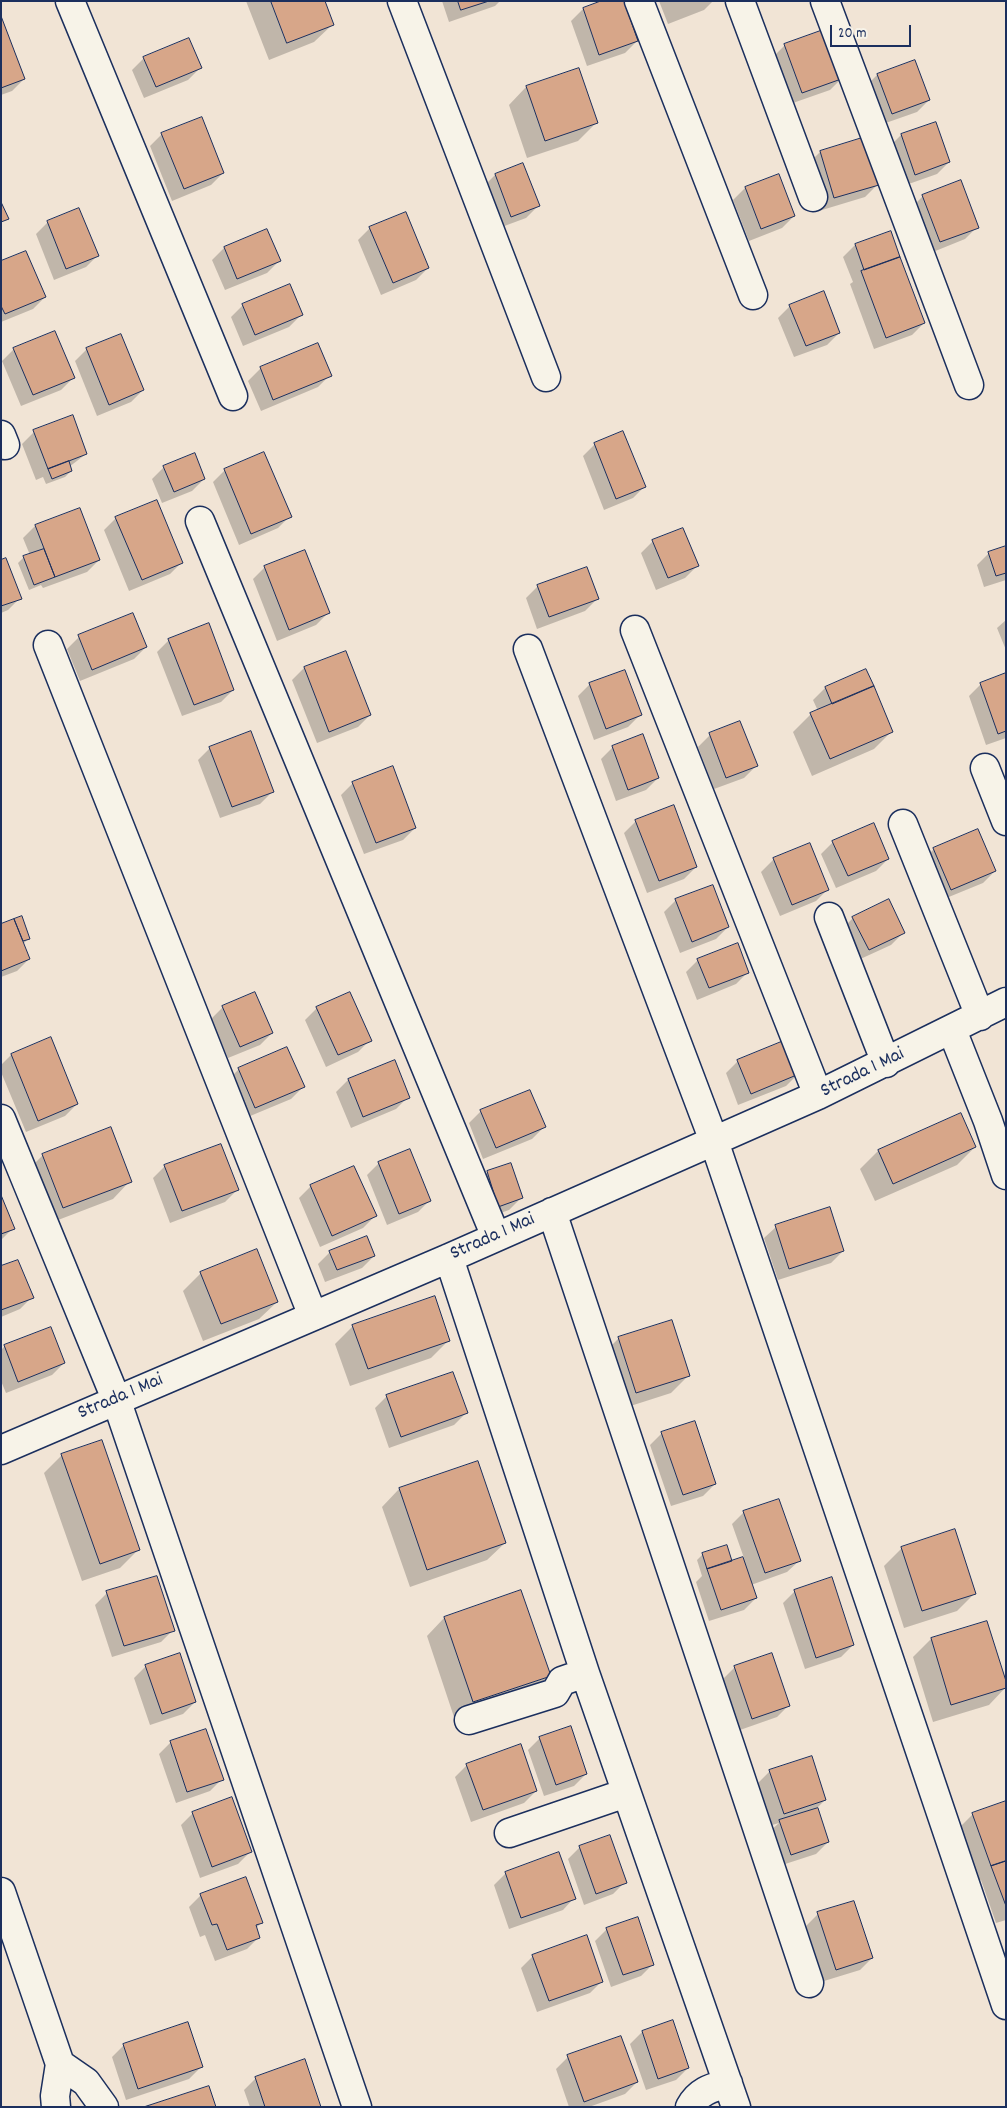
<!DOCTYPE html>
<html>
<head>
<meta charset="utf-8">
<style>
  body { margin:0 }
  #map { position:relative; width:1007px; height:2108px; overflow:hidden; background:#f1e4d5; font-family:Dekko,sans-serif }
  canvas { display:block }
  .frame { position:absolute; inset:0; border:2px solid #1b2f5e; pointer-events:none }
  .scale { position:absolute; left:830px; top:25px; width:81px; height:22px; box-sizing:border-box; border:2px solid #1b2f5e; border-top:0; padding-left:6px; font-size:15px; line-height:18px; white-space:nowrap; color:#1b2f5e; -webkit-text-stroke:4px #f7f3e8; paint-order:stroke }
</style>
</head>
<body>
<div id="map">
<canvas width="1007" height="2108"></canvas>
<div class="frame"></div>
<div class="scale">20 m</div>
</div>
<script>
const c = document.querySelector('canvas').getContext('2d');
c.lineJoin = 'round';
function fillPath(path, color) { c.fillStyle = color; c.fill(path, 'evenodd'); }
function strokePath(path, color, width, dash) { c.strokeStyle = color; c.lineWidth = width; c.lineCap = dash ? 'butt' : 'round'; c.setLineDash(dash || []); c.stroke(path); }
function drawText(font, color, halo, rows, align = 'center') {
  c.font = font + ' Dekko,sans-serif'; c.lineWidth = 4; c.setLineDash([]); c.textBaseline = 'middle'; c.strokeStyle = halo; c.fillStyle = color; for (const [text, x, y, turn = 0] of rows) {
    c.save(); c.translate(x, y); c.rotate((+turn || 0) * Math.PI / 180); c.textAlign = isNaN(turn) ? turn : align; if (halo) c.strokeText(text, 0, 0); c.fillText(text, 0, 0); c.restore();
  }
}
const shadow = new Path2D(`
  M246,1H323L332,25L314,42L269,60Z
  M442,1H500L495,6L449,22Z
  M659,1H713L704,10L668,24Z
  M583,9L637,41L625,53L587,66L571,21Z
  M1,19L24,79L12,91L1,95Z
  M785,45L842,78L830,90L790,104L773,57Z
  M144,58L200,68L188,80L144,98L132,70Z
  M914,62L929,100L917,112L880,125L865,87L877,75Z
  M526,87L596,123L578,141L527,158L509,105Z
  M201,118L223,173L211,185L172,201L150,146L162,134Z
  M901,135L949,162L937,174L903,186L889,147Z
  M862,140L877,185L865,197L822,210L808,164L820,152Z
  M522,165L538,206L526,218L499,228L483,187L495,175Z
  M745,188L794,216L782,228L749,241L733,200Z
  M923,196L977,227L965,239L928,254L911,208Z
  M48,222L98,255L86,267L54,280L36,234Z
  M370,228L428,268L416,280L381,295L358,240Z
  M267,231L279,261L267,273L225,290L212,260L224,248Z
  M890,232L924,323L912,335L874,349L850,284L853,282L843,257L855,245Z
  M1,263L45,297L33,309L1,322Z
  M243,305L301,315L289,327L243,346L231,317Z
  M790,306L839,333L827,345L794,357L778,318Z
  M317,345L330,375L318,387L261,411L248,381L260,369Z
  M14,349L73,378L61,390L21,406L2,361Z
  M87,349L143,390L131,402L97,416L75,361Z
  M34,432L86,454L69,467L71,471L65,477L46,484L43,477L36,480L22,444Z
  M595,444L645,486L633,498L604,510L583,456Z
  M164,467L204,479L192,491L162,503L152,479Z
  M225,470L290,516L278,528L239,545L213,482Z
  M116,518L182,562L170,574L129,591L104,530Z
  M35,526L99,560L87,572L43,588L41,585L29,590L18,563L24,557L30,555L23,538Z
  M653,541L697,566L685,578L656,590L641,553Z
  M1006,547V580L984,587L977,565L989,553Z
  M1,561L20,598L8,610L1,613Z
  M265,567L328,613L316,625L277,641L253,579Z
  M538,586L597,599L585,611L537,629L526,598Z
  M1006,620V650L997,628Z
  M79,637L146,647L134,659L80,681L67,649Z
  M169,640L233,690L221,702L182,716L157,652Z
  M346,652L370,715L358,727L317,743L292,680L304,668Z
  M866,671L892,731L874,749L812,776L793,732L811,714L818,711L813,700L825,688Z
  M1006,675V738L986,745L969,696L981,684Z
  M590,684L640,715L628,727L594,740L578,696Z
  M710,735L756,766L744,778L714,789L698,747Z
  M613,747L658,778L646,790L616,801L601,759Z
  M210,748L272,792L260,804L220,818L198,760Z
  M353,783L415,828L403,840L364,854L341,795Z
  M636,821L696,867L684,879L647,893L624,833Z
  M833,842L888,859L876,871L836,888L821,854Z
  M809,845L828,889L816,901L780,916L761,872L773,860Z
  M934,849L995,871L983,883L939,901L922,861Z
  M676,900L728,927L716,939L680,953L664,912Z
  M21,918L29,938L23,944L29,959L17,971L1,977V926Z
  M853,918L903,933L891,945L856,961L841,930Z
  M698,960L748,972L736,984L697,1000L686,972Z
  M223,1007L272,1033L260,1045L228,1058L211,1019Z
  M317,1008L370,1040L358,1052L326,1067L305,1020Z
  M50,1039L77,1104L65,1116L26,1132L1,1072V1065L11,1055Z
  M738,1061L798,1074L786,1086L738,1105L726,1073Z
  M394,1062L408,1097L396,1109L351,1128L336,1092L348,1080Z
  M239,1069L303,1087L291,1099L243,1119L227,1081Z
  M481,1111L544,1127L532,1139L483,1159L469,1123Z
  M960,1114L975,1147L957,1165L875,1201L860,1169L878,1151Z
  M43,1155L130,1181L113,1199L45,1225L25,1173Z
  M379,1163L430,1200L418,1212L387,1225L367,1175Z
  M165,1166L237,1190L225,1202L170,1223L153,1178Z
  M488,1172L521,1198L509,1210L486,1218L476,1184Z
  M311,1186L375,1216L363,1228L320,1247L299,1198Z
  M1,1198L13,1228L1,1240Z
  M776,1227L843,1251L831,1263L778,1280L764,1238Z
  M330,1252L374,1256L362,1268L325,1282L318,1264Z
  M1,1268L32,1297L20,1309L1,1317Z
  M201,1273L277,1302L259,1319L203,1341L183,1291Z
  M353,1326L449,1340L431,1358L350,1386L335,1344Z
  M50,1328L64,1363L52,1375L6,1393L1,1381V1350L4,1347Z
  M619,1338L689,1375L671,1393L618,1410L601,1356Z
  M387,1396L466,1413L454,1425L389,1448L375,1408Z
  M662,1433L715,1484L703,1496L671,1506L650,1445Z
  M62,1455L138,1550L120,1568L82,1581L44,1473Z
  M399,1489L505,1543L487,1560L410,1587L382,1507Z
  M744,1512L799,1561L787,1572L751,1585L756,1598L744,1610L709,1621L696,1582L702,1576L697,1560L703,1554L728,1564L744,1558L732,1524Z
  M902,1548L975,1593L957,1611L904,1628L884,1566Z
  M795,1591L853,1645L841,1657L805,1669L783,1603Z
  M107,1593L173,1630L161,1642L112,1657L95,1605Z
  M444,1618L549,1676L532,1694L455,1720L427,1636Z
  M931,1639L1006,1687L989,1705L933,1722L913,1657Z
  M146,1666L195,1702L183,1714L150,1725L134,1678Z
  M735,1667L789,1705L777,1717L740,1730L723,1679Z
  M540,1738L586,1774L574,1786L544,1796L528,1750Z
  M171,1742L222,1779L210,1791L176,1803L159,1754Z
  M467,1765L536,1791L524,1803L471,1822L455,1777Z
  M770,1771L825,1800L817,1808L828,1842L816,1854L779,1866L768,1833L779,1823L772,1825L758,1783Z
  M1006,1802V1920L996,1923L981,1880L974,1883L955,1832L973,1814Z
  M193,1813L250,1852L238,1864L200,1878L181,1825Z
  M580,1847L625,1882L613,1894L584,1905L568,1859Z
  M506,1873L574,1898L563,1910L509,1929L494,1885Z
  M201,1895L262,1922L255,1929L259,1937L247,1949L215,1961L205,1935L200,1937L189,1907Z
  M818,1914L872,1958L860,1970L824,1981L806,1926Z
  M607,1929L653,1964L641,1976L611,1987L595,1941Z
  M533,1956L602,1981L590,1993L537,2012L521,1968Z
  M672,2022L688,2068L676,2080L646,2090L630,2044L642,2032Z
  M124,2045L201,2067L189,2079L126,2100L112,2057Z
  M568,2057L637,2082L625,2094L589,2107H569L556,2069Z
  M256,2078L319,2107H250L244,2090Z`);
const building = new Path2D(`
  M271,1H325L334,25L287,43Z
  M458,1H489L461,10Z
  M601,1H624L638,41L599,55L583,8Z
  M1,16L25,79L1,88Z
  M826,29L844,78L802,93L784,44Z
  M189,38L202,68L156,87L143,57Z
  M915,60L930,100L892,114L877,74Z
  M579,68L598,123L545,141L526,86Z
  M202,117L224,173L184,189L161,133Z
  M936,122L950,162L915,175L901,134Z
  M862,138L879,185L834,198L820,151Z
  M523,163L540,206L511,217L495,174Z
  M779,174L795,216L761,229L745,187Z
  M961,180L979,228L940,242L922,195Z
  M1,202L9,219L1,222Z
  M79,208L99,256L66,269L47,221Z
  M406,212L429,268L393,283L369,227Z
  M267,229L281,261L237,279L224,247Z
  M891,231L900,257L864,270L855,244Z
  M26,251L46,297L5,314L1,306V261Z
  M900,257L925,323L886,338L861,271Z
  M290,284L303,315L255,335L242,304Z
  M824,291L840,333L806,346L789,305Z
  M55,331L75,378L33,395L13,348Z
  M121,334L144,390L109,405L86,348Z
  M318,343L332,376L273,400L260,367Z
  M73,415L87,454L48,469L33,430Z
  M623,431L646,487L616,499L594,443Z
  M264,452L292,517L251,534L224,469Z
  M195,453L205,479L174,492L163,466Z
  M69,461L72,471L52,479L48,469Z
  M157,500L183,563L142,580L115,517Z
  M80,508L100,560L55,577L35,525Z
  M683,528L699,566L668,578L652,540Z
  M1006,546V573L996,576L988,552Z
  M44,549L55,577L34,585L23,556Z
  M305,550L330,613L289,630L264,566Z
  M6,558L22,599L1,606V560Z
  M587,567L599,599L549,617L537,585Z
  M133,613L147,647L92,670L78,635Z
  M209,623L234,690L194,705L168,639Z
  M346,651L371,715L329,732L304,667Z
  M866,669L874,686L832,704L825,687Z
  M625,670L642,715L606,729L589,683Z
  M1006,673V731L998,734L980,683Z
  M874,686L893,732L830,759L810,713Z
  M740,721L758,766L726,778L709,733Z
  M251,731L274,792L232,807L209,747Z
  M643,734L659,778L628,790L612,746Z
  M393,766L416,828L376,843L352,782Z
  M674,805L697,867L659,881L635,820Z
  M874,823L889,859L848,876L832,841Z
  M978,829L996,871L951,890L933,848Z
  M810,843L829,890L792,905L773,858Z
  M713,885L729,927L692,942L675,899Z
  M889,899L905,933L869,950L852,917Z
  M22,916L30,939L23,941L14,919Z
  M14,919L30,959L1,971V924Z
  M738,943L749,973L709,988L697,959Z
  M255,992L273,1033L240,1047L222,1006Z
  M350,992L372,1041L338,1055L316,1007Z
  M51,1037L78,1104L38,1121L11,1054Z
  M786,1040L799,1074L751,1094L737,1060Z
  M287,1047L305,1087L255,1108L238,1068Z
  M395,1060L410,1098L363,1117L348,1079Z
  M530,1090L546,1127L496,1148L480,1110Z
  M961,1113L976,1147L893,1184L878,1150Z
  M111,1127L132,1182L63,1208L42,1154Z
  M221,1144L239,1190L182,1211L164,1165Z
  M410,1149L431,1201L399,1214L378,1162Z
  M511,1163L523,1198L498,1207L487,1171Z
  M354,1166L377,1216L332,1236L310,1185Z
  M1,1195L15,1229L1,1234Z
  M830,1207L844,1251L789,1269L775,1225Z
  M367,1236L375,1256L337,1270L329,1251Z
  M257,1249L278,1302L221,1324L200,1272Z
  M18,1260L34,1298L1,1310V1266Z
  M435,1296L450,1341L368,1369L352,1325Z
  M672,1320L690,1376L636,1393L618,1337Z
  M51,1327L65,1363L18,1382L4,1345Z
  M453,1372L468,1413L401,1437L386,1395Z
  M695,1421L716,1484L683,1495L661,1432Z
  M102,1440L140,1550L100,1564L61,1454Z
  M478,1461L506,1543L427,1570L399,1488Z
  M779,1499L801,1561L765,1573L743,1511Z
  M955,1529L976,1594L922,1611L901,1547Z
  M727,1545L732,1561L707,1569L702,1553Z
  M743,1557L757,1598L721,1610L707,1569Z
  M157,1576L175,1631L124,1646L106,1591Z
  M832,1577L854,1645L816,1658L794,1590Z
  M521,1590L551,1676L473,1702L444,1617Z
  M987,1621L1006,1681V1688L951,1705L931,1638Z
  M180,1653L196,1702L162,1714L145,1665Z
  M772,1653L790,1706L752,1719L734,1666Z
  M571,1726L587,1774L556,1785L539,1737Z
  M206,1729L224,1780L187,1792L170,1741Z
  M521,1744L537,1791L483,1810L466,1764Z
  M812,1756L826,1800L784,1814L769,1770Z
  M232,1797L252,1852L212,1867L192,1812Z
  M1006,1801V1861L991,1866L972,1813Z
  M818,1808L829,1842L791,1855L779,1820Z
  M610,1835L627,1883L596,1894L579,1846Z
  M559,1852L576,1899L521,1918L505,1872Z
  M1006,1861V1906L991,1866Z
  M246,1877L263,1923L256,1925L260,1938L227,1950L217,1924L212,1925L200,1894Z
  M854,1901L873,1958L836,1970L817,1912Z
  M638,1917L654,1965L623,1975L606,1928Z
  M587,1935L603,1982L549,2001L532,1955Z
  M673,2020L689,2068L658,2079L642,2031Z
  M188,2022L203,2067L138,2089L123,2044Z
  M621,2036L638,2082L584,2102L567,2055Z
  M305,2059L321,2107H265L255,2077Z
  M209,2086L216,2107H144Z`);
const minor = new Path2D(`
  M70,1L233,396
  M402,1L546,377
  M639,1L753,295
  M740,1L813,197
  M825,1L969,385
  M1,435L5,445
  M200,521L496,1237
  M635,630L818,1095
  M48,645L313,1316
  M528,649L714,1141L1006,2005
  M985,768L1006,821
  M903,824L980,1016
  M829,917L886,1063
  M952,1030L988,1121L1006,1175
  M1,1119L116,1399L357,2107
  M552,1212L809,1983
  M449,1258L585,1673L736,2107
  M1,1450L449,1258L818,1095L1006,1002
  M469,1720L555,1693L562,1681L585,1673
  M509,1833L626,1793
  M1,1892L60,2064L55,2096L56,2107
  M60,2064L86,2082L104,2107
  M690,2107C699,2091 711,2088 728,2083`);
const streetNames = [
  ["Strada 1 Mai",863,1074,-26],
  ["Strada 1 Mai",493,1238,-24],
  ["Strada 1 Mai",121,1398,-23]
];
fillPath(shadow, '#0003');
fillPath(building, '#d7a689');
strokePath(building, '#1b2f5e', 1);
strokePath(minor, '#1b2f5e', 31);
strokePath(minor, '#f7f3e8', 28);
drawText('20px', '#1b2f5e', '#f7f3e8', streetNames);
</script>
</body>
</html>
